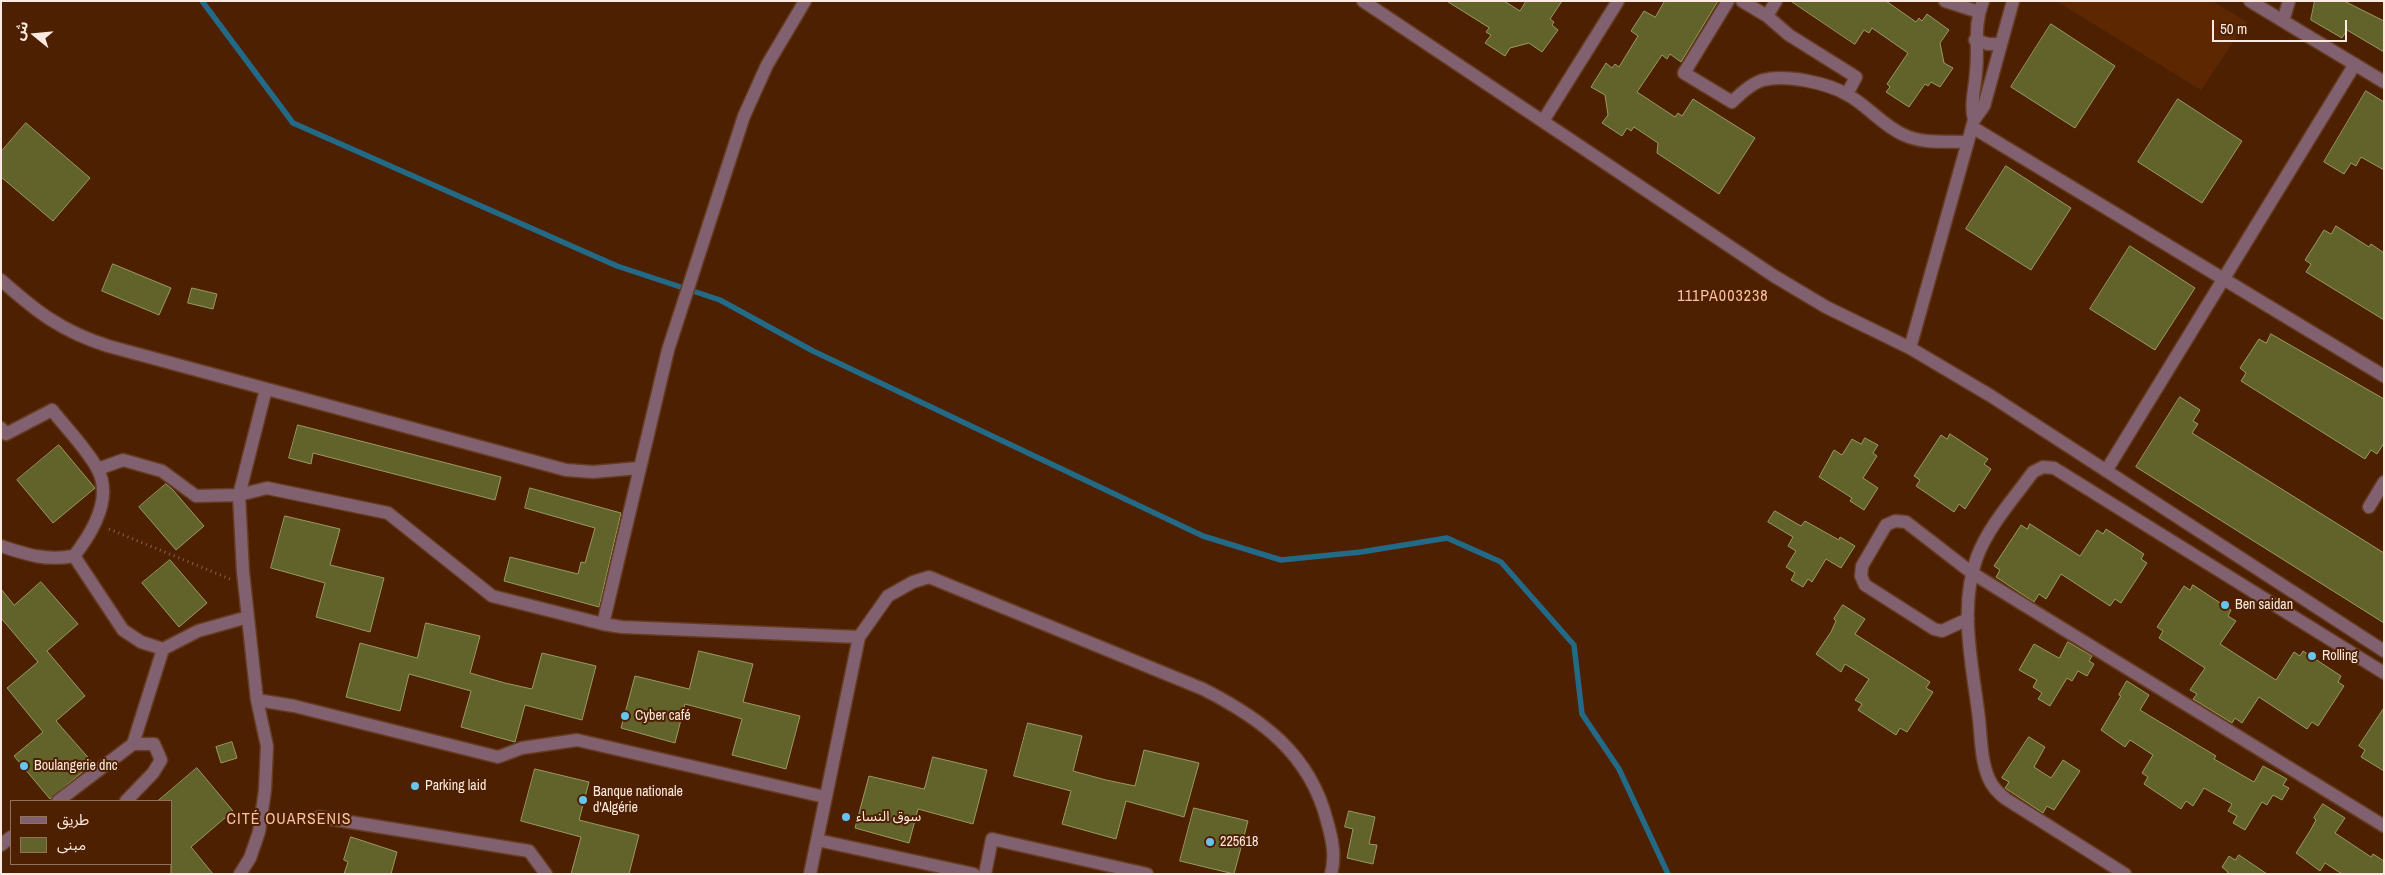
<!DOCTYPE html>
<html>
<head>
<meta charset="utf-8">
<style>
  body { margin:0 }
  #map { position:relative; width:2385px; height:875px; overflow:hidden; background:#4d2001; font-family:"Archivo Narrow","Noto Sans Arabic",sans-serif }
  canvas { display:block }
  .frame { position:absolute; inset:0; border:2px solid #fceae0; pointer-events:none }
  .legend { position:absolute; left:10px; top:800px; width:162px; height:65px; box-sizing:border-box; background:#4d2001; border:1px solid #93715a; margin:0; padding:6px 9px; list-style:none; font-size:15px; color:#fceae0 }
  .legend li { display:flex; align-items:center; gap:10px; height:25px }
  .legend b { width:25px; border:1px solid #93715a }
  .north { position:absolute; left:10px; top:10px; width:50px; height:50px; -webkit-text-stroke:4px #4d2001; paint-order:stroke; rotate:287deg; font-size:14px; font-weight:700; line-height:20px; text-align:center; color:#fceae0 }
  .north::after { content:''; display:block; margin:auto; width:18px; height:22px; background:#fceae0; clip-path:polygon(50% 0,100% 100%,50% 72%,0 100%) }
  .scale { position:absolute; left:2212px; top:20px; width:135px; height:22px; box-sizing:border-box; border:2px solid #fceae0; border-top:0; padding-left:6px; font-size:15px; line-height:18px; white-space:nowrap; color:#fceae0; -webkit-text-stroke:4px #4d2001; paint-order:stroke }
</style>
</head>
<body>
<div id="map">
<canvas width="2385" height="875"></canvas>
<div class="frame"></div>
<ul class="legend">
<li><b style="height:6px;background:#81606f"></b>طريق</li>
<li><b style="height:14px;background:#62632a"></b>مبنى</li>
</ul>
<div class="north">ش</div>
<div class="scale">50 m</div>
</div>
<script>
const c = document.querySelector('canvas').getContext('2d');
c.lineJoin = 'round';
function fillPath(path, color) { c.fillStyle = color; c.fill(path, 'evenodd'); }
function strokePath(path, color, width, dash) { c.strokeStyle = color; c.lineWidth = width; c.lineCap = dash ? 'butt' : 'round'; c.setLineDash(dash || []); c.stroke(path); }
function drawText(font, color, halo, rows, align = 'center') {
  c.font = font + ' "Archivo Narrow","Noto Sans Arabic",sans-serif'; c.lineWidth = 4; c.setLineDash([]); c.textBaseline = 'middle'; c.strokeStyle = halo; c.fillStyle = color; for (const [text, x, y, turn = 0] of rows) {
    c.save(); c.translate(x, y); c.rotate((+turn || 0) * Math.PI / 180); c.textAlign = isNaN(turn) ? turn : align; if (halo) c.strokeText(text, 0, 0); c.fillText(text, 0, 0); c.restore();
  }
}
const built = new Path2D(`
  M2056,1H2212L2247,22L2201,90Z`);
const stream = new Path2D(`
  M202,1L293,123L617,266L720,300L813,351L1203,536L1281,560L1361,552L1447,538L1501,562L1574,645L1582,714L1619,769L1668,874`);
const building = new Path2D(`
  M1447,1H1504L1520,11L1526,1H1562L1550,19L1554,22L1552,25L1558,30L1542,52L1529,43L1510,48L1505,56L1485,43L1491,35L1486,32L1489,28Z
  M1665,1H1718L1681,62L1670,54L1667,59L1662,55L1637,92L1675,117L1678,113L1682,116L1693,99L1755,138L1719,194L1657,153L1658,143L1634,127L1631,131L1627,128L1622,136L1602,123L1608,115L1605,95L1591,87L1606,63L1612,68L1615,64L1619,67L1638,36L1631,31L1644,11L1655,17Z
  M1791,1H1886L1916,22L1919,18L1922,21L1927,14L1949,30L1940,43L1944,63L1953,68L1940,87L1931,82L1928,86L1925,84L1909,107L1886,92L1890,87L1887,84L1908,53L1872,28L1869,33L1864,30L1855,44Z
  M2315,1H2344L2384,21V52L2347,30L2342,38L2311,20Z
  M2051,24L2115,66L2075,128L2011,87Z
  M2366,91L2384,102V170L2361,157L2356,166L2351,163L2344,174L2324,162Z
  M2178,99L2242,141L2202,203L2138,162Z
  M26,123L90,178L53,221L1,177V152Z
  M2006,166L2071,208L2031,270L1966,229Z
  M2336,226L2369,247L2371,244L2384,253V320L2306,272L2311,264L2305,260L2324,230L2331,234Z
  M2130,246L2195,288L2155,350L2090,309Z
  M113,264L171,288L159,315L102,291Z
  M192,288L217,294L213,309L188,303Z
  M2271,334L2384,399V443L2377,454L2371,450L2365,459L2241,381L2246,373L2240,368L2259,339L2266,343Z
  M2180,397L2200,410L2193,421L2198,424L2192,433L2384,553V623L2136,467Z
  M298,425L501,477L495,500L313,453L311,464L289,458Z
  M1950,434L1988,459L1984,464L1991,469L1965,509L1959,504L1954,512L1916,486L1920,480L1914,476L1941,435L1947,439Z
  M1865,438L1878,445L1873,453L1877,456L1863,478L1878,488L1864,510L1850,501L1852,498L1819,477L1834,450L1842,455L1852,439L1861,444Z
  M59,445L95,488L53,523L17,480Z
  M166,484L173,490L204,526L176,550L139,507Z
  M530,488L621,513L599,607L504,581L510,557L578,574L581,562L585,563L595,528L525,508Z
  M1775,511L1801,526L1805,521L1839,540L1840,537L1855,546L1841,568L1826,559L1812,582L1808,579L1803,587L1791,580L1795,573L1786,567L1796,551L1788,546L1793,537L1768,522Z
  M285,516L340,529L330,565L384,578L370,632L316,617L325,583L271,568Z
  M2030,524L2080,556L2097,530L2103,534L2106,529L2144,554L2141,559L2147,563L2121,603L2115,599L2110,606L2061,574L2046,599L2039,594L2034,602L1996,577L2000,570L1994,566L2021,525L2027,529Z
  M170,560L207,603L179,627L142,583Z
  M41,582L78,624L47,651L85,696L56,721L93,763L50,799L14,756L43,732L7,688L38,662L1,618V589L14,605Z
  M2193,585L2231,610L2228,616L2236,621L2220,644L2276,680L2294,652L2300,656L2303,651L2341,676L2338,682L2344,686L2318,726L2312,722L2307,729L2259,697L2242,723L2235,718L2232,723L2193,699L2197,694L2190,690L2205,668L2159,638L2163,631L2157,627L2184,586L2190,590Z
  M1843,605L1865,619L1855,634L1930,682L1926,688L1933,692L1907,732L1900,728L1896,735L1858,710L1862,704L1855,700L1869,679L1845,664L1841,672L1816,654L1831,632L1836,621L1834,619Z
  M426,623L480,636L470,673L505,683L532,689L542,653L596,666L582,720L525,705L515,742L493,736L461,727L471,691L409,674L400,711L346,697L360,643L417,658Z
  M2068,642L2092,656L2089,661L2094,664L2087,676L2078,671L2072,681L2067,678L2050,706L2038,699L2042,693L2033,687L2037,680L2019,670L2034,644L2059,658Z
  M699,651L753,664L743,702L800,716L786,769L732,755L742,719L685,704L675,743L621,728L635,676L689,689Z
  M2127,681L2149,695L2140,710L2216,756L2214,759L2254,782L2263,766L2287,779L2283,785L2289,788L2282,800L2273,795L2267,805L2262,802L2245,830L2233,823L2237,816L2228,811L2232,804L2204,788L2193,806L2186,801L2181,809L2144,784L2148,777L2142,773L2153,755L2130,740L2125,747L2101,730L2121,696L2119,695Z
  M2384,708V771L2361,757L2365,750L2359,746Z
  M1028,723L1082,736L1073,771L1106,780L1135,786L1144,750L1199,763L1184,817L1126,801L1116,839L1062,824L1071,791L1014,776Z
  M2029,737L2045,747L2034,767L2051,778L2063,760L2080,771L2054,810L2047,806L2043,813L2005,788L2009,782L2002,778Z
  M232,742L237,758L221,763L216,747Z
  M933,757L987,770L973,824L918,809L909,843L855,828L869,776L924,789Z
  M197,768L233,811L191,847L213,874H171V801H158Z
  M535,769L589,782L579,820L639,835L629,874H571L581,837L521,821Z
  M2323,804L2345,818L2335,833L2371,857L2373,854L2384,861V874H2342L2325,863L2320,871L2296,853L2310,831L2316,820L2314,818Z
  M1194,808L1248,821L1234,874L1180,861Z
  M1349,811L1375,817L1369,844L1377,845L1373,864L1347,858L1353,829L1345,827Z
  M351,837L397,852L391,874H344L348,862L344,860Z
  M2239,855L2267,874H2227L2228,872L2222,867L2229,856L2235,860Z`);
const path = new Path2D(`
  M109,529L230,579`);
const minor = new Path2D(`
  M1363,1L1774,276L1826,307L1910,348L1991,396L2384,651
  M1728,1L1684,73L1732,102C1740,94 1752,83 1763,80C1786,74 1828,83 1848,95C1868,106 1883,126 1904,135C1922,144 1948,141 1968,142
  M1742,1L1767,16L1776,1
  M1945,1L1979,12
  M2250,1L2384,82
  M1767,16L1789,35L1856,77L1847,94
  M2283,21L2289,1
  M1975,40L1988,44H2001
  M1974,120L1984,106L2013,1
  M1543,121L1618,1
  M1972,127L2384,376
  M1,280C37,312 61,331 108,346L566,470L593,472L639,468
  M1910,348L1974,120C1970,104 1975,88 1976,72C1979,47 1973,26 1983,1
  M1,428L6,434L52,410C67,429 86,448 97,468C114,498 92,533 74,556C46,561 28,555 1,546
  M98,469L123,460L162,471L196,496L239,495L267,488L388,513L492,596L603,624L622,627L859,637
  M2106,471L2355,64
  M2369,507L2384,482
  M74,556L123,630L141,642L163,649L198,631L248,617
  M1968,619L1942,631L1934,629L1865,585L1861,576L1862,566L1886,525L1895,521L1906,522L1972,573L2384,826
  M603,624L668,350L744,116L767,65L805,1
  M257,700L294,706L498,757L522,748L577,740L825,797
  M133,744L163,649
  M58,801L133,744H154L161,760L153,773L126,801
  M319,817L529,851L546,874
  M817,840L974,874
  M1,845L11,837
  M240,874L250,858L259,832L265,790L267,746L257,700L243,572L239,495L266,389
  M810,874L859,637L888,596L913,582L929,577L1203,689C1262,719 1310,754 1327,821C1332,838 1336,856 1331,874
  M985,874L992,839L1147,874
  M2125,874L2006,799C1998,793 1993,788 1989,779C1981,761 1981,738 1979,719C1973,667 1958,609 1977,557C1988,527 2014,498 2033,472L2043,467L2054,468L2384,673`);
const markers = [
  [2225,605,5,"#66c4ef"],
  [2312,656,5,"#66c4ef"],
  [625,716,5,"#66c4ef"],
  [24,766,5,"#66c4ef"],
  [415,786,5,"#66c4ef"],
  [583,800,5,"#66c4ef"],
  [846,817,5,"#66c4ef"],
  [1210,842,5,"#66c4ef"]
];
const poiNames = [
  ["Ben saidan",2235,605],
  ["Rolling",2322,656],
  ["Cyber café",635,716],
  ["Boulangerie dnc",34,766],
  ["Parking laid",425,786],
  ["Banque nationale",593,792],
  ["d'Algérie",593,808],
  ["سوق النساء",856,817],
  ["225618",1220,842]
];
const quarterNames = [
  ["111PA003238",1723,297],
  ["CITÉ OUARSENIS",289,820]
];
fillPath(built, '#5c2701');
strokePath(stream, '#236a87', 5.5);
fillPath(building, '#62632a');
strokePath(building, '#989a60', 1);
strokePath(minor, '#663c20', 15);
strokePath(path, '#86624a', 3, [1, 4]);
strokePath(minor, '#81606f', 12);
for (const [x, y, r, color] of markers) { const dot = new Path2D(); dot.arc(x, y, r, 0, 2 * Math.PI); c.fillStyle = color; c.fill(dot); strokePath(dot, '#4d2001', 2); }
drawText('14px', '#fceae0', '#4d2001', poiNames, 'left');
c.letterSpacing = '1px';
drawText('16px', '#fac0a0', '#4d2001', quarterNames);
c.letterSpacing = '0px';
</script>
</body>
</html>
